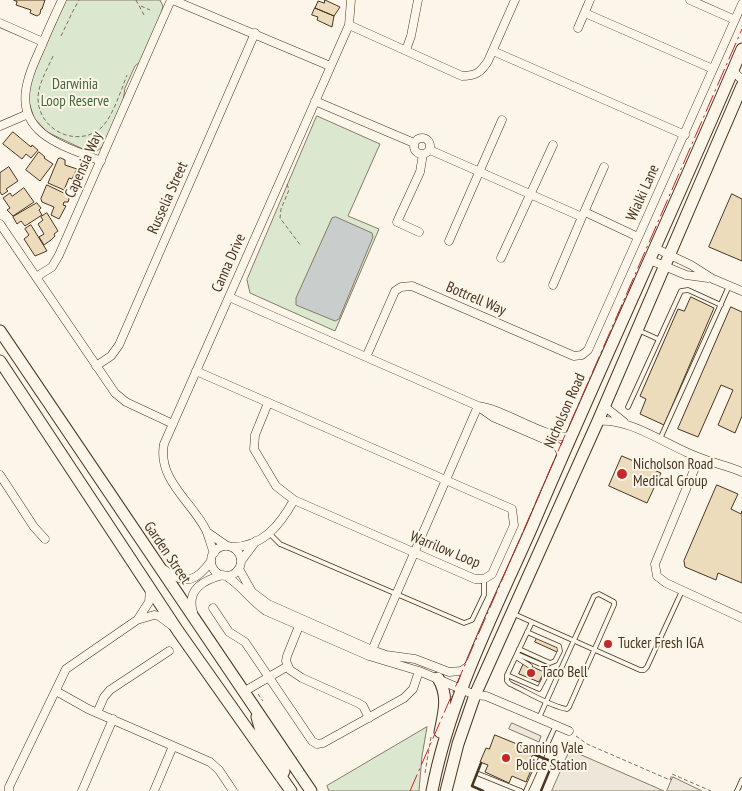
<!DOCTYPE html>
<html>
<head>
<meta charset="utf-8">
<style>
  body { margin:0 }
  canvas { display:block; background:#fbf6e9 }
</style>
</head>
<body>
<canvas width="742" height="791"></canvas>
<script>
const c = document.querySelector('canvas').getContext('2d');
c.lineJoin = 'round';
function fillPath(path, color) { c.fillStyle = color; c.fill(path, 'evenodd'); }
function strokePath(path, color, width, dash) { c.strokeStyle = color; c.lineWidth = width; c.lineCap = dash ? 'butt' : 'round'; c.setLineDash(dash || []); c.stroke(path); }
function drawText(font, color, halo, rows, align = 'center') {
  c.font = font + ' "PT Sans Narrow",sans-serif'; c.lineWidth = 4; c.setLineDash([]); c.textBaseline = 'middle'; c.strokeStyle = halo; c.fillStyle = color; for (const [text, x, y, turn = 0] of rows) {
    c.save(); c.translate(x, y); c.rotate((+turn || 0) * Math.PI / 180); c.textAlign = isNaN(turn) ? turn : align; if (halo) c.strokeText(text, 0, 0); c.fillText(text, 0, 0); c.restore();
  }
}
const green = new Path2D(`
  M66,0H160L163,6L161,14L140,62L135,66L125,88L123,101L104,145L96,152L87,151L47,132L34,118L28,99L30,82Z
  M317,116L380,144L348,216L379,229L335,331L250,293L247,280Z
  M427,727L422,756L419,791H329L327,786Z`);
const parking = new Path2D(`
  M512,723L541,736L539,742L509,729Z
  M570,750L664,791H552Z
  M673,777L702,791H667Z`);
const water = new Path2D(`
  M336,217L372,233L373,237L339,319L335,321L296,305V298L332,218Z`);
const building = new Path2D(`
  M14,0H45L42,9H41L40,14L37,16L30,13L31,10L16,5L17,2Z
  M325,0L340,7L334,16L315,8L318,1L324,3Z
  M315,8L334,16L332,27L317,20L318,17L312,15Z
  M13,132L31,147L32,145L38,150L31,158L26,154L22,159L3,144Z
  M39,152L45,157L44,158L53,164L40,181L26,170Z
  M61,158L65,160V165L77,169L72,179L69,178L64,190L48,183L58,159Z
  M9,167L18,181L6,189L8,191L2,195L0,192V173Z
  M47,185L68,195L69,199L68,202H64L63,205L66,206L59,219L51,215L54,207L42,202L41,199Z
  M24,188L34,202L13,216L7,210L10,208L3,198L10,193L12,196Z
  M732,194L742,199V261L709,247Z
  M37,203L41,208L39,210L42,215L25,226L21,221L17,224L13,217Z
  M47,213L58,231L54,234L55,236L51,240L44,245L39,237L44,234L38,224L43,220L41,217Z
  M31,225L47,251L35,256L24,239L29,235L25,229Z
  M691,297L714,308L664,425L640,414L646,399L640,396L678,309L684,311Z
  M731,307L742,312V416L735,433L718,425L733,390L721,385L698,437L678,429Z
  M622,456L661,473L647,503L609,486Z
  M717,485L738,494L731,509L741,514L742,511V583L718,573L716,580L685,567L684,561Z
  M537,638L559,648L557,652L535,642Z
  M524,663L544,672L539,682L519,674Z
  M495,735L534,751L528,766L532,768L526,782L512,776L509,783L485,772L488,765L480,762L486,748L489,749Z`);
const path = new Path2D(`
  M136,0L144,15
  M141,6L150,10
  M61,36L73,11L79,0
  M53,56C47,70 38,84 38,99C39,131 78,149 102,127C113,116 121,90 127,75
  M93,134L101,141
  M287,184L289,190L281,209L280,218L301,246
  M258,694L263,701
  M576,736L587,744L670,780L672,774L711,791
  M425,773L431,737`);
const service = new Path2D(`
  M638,330L658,339
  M628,407L681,291L688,290L721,305
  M660,439L729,286
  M269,533L280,544L464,623L472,620L484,595V579
  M514,614L640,670H644L647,667L682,591
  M532,622L507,675V681L510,684C526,691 551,707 567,709L569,707L614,605V602L599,594L594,596C576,636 557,677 539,718
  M519,649L550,663L555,661L560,651L559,646L527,632
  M516,657L530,666
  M507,675L539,689L548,672L547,667L517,654
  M537,746L545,749L556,725
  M479,774L521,791
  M526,791L545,749
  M737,791L742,780`);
const minor = new Path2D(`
  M62,0C55,15 48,30 42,45C29,74 12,108 42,133C58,146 82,153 101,161
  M173,0L330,66
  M690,0L735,20
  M585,13L713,69
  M0,23L43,42
  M349,25L462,76C476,76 481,72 488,61L515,0
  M578,28L590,0
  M406,50L411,36L418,0
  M493,51L685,135
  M734,68L735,73L742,80
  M315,101L414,143
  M0,126L28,114
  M414 146a8 8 0 1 1 16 0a8 8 0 1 1-16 0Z
  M430,150L582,217L604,167
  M585,212L638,237
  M0,224L115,393L126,402L173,424
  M419,232L397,222L420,172L423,154
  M449,241L502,120
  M655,248L691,265L713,279L742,291
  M501,258L553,145
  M650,260L686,275L708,278
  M36,277L52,267L59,255L171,0
  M553,285L582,217
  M229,297L478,406C505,409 548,441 571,436
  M367,355L395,291L401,287L412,286L574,356L582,355L588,350L742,4
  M96,366L111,356L119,345L255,33
  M196,371L512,509L514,525L492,574L484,579H475L294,500L276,486L254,449L255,435L268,403
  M604,406L624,422
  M479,407L493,417L551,442L558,447L562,455
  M598,421C632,418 667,446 698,457C713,463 728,466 742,472
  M699,458L655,564L657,576L666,583L742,618
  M0,475L34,527L45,539
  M207,532L227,546
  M211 561a15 15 0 1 1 30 0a15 15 0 1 1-30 0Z
  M232,547C263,547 280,525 294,500
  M214,553C211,546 209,537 206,530C192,502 157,479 164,444L349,25L351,0
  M241,561L256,541
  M239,569L252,592L268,604L372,650L386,655L415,659L449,672L461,671L472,664
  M165,570C185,586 197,581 211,561
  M226,576C241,585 251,601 266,611L369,656L419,671L475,695L486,696L569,731
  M213,608L229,632L245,642L312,741L317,744L323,743L404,698L413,689L419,671
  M193,612C186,589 204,580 223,575
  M138,619L149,602L150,589
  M299,626L287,656L286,661L290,670L302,678L358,703L363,706L369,718
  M372,650L478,406
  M56,691L88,709L210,762L219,770L233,791
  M245,691L288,666
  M97,713L104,697L110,690L169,651
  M9,791V787L66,669L137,620L154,615L159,616L171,625
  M82,791L113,719
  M154,791L173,746`);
const primary = new Path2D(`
  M0,331L311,791
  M0,361L178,631L291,791
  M438,678C449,696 444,712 440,732
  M257,717L261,731L283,764L284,771L281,777
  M432,791C450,698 494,613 532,527C600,367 674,209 742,49
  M446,791L458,744L475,695L598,421L742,86`);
const wall = new Path2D(`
  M533,754L553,762L541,791
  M481,763L472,786L483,791`);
const power = new Path2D(`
  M410,791L742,29`);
const markers = [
  [622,474,6,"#c62828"],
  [608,644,5,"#c62828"],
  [531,673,5,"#c62828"],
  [506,758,5,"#c62828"]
];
const parkNames = [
  ["Darwinia",75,85],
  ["Loop Reserve",75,102]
];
const streetNames = [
  ["Capensia Way",84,165,-66],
  ["Wialki Lane",643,193,-66],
  ["Russelia Street",168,198,-66],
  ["Canna Drive",229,263,-66],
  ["Bottrell Way",476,299,23],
  ["Nicholson Road",565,411,-66],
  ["Warrilow Loop",445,550,22],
  ["Garden Street",167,553,56]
];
const poiNames = [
  ["Nicholson Road",633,465],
  ["Medical Group",633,482],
  ["Tucker Fresh IGA",618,644],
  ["Taco Bell",541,673],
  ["Canning Vale",516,749],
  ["Police Station",516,766]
];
fillPath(green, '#dce7d0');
strokePath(green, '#887966', 1);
fillPath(parking, '#ede7d9');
strokePath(parking, '#887966', 1);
fillPath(water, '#c9cecd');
strokePath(water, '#887966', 1);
fillPath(building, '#ecdcbc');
strokePath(building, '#4a3520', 1);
strokePath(service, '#4a3520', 5.5);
strokePath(minor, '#4a3520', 9);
strokePath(primary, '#4a3520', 13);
strokePath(path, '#7f6f5c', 1, [4, 2.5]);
strokePath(service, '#fbf6e9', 4);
strokePath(minor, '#fbf6e9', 8);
strokePath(primary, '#fbf6e9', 11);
strokePath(wall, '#4a3520', 2.5);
strokePath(power, '#c62828', 1, [18, 4, 2.5, 4]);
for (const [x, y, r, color] of markers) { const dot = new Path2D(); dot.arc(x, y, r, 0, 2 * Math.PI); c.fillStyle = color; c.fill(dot); strokePath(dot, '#fbf6e9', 2); }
drawText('15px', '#436837', '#fbf6e9', parkNames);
drawText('15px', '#4a3520', '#fbf6e9', streetNames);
drawText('15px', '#4a3520', '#fbf6e9', poiNames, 'left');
</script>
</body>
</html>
